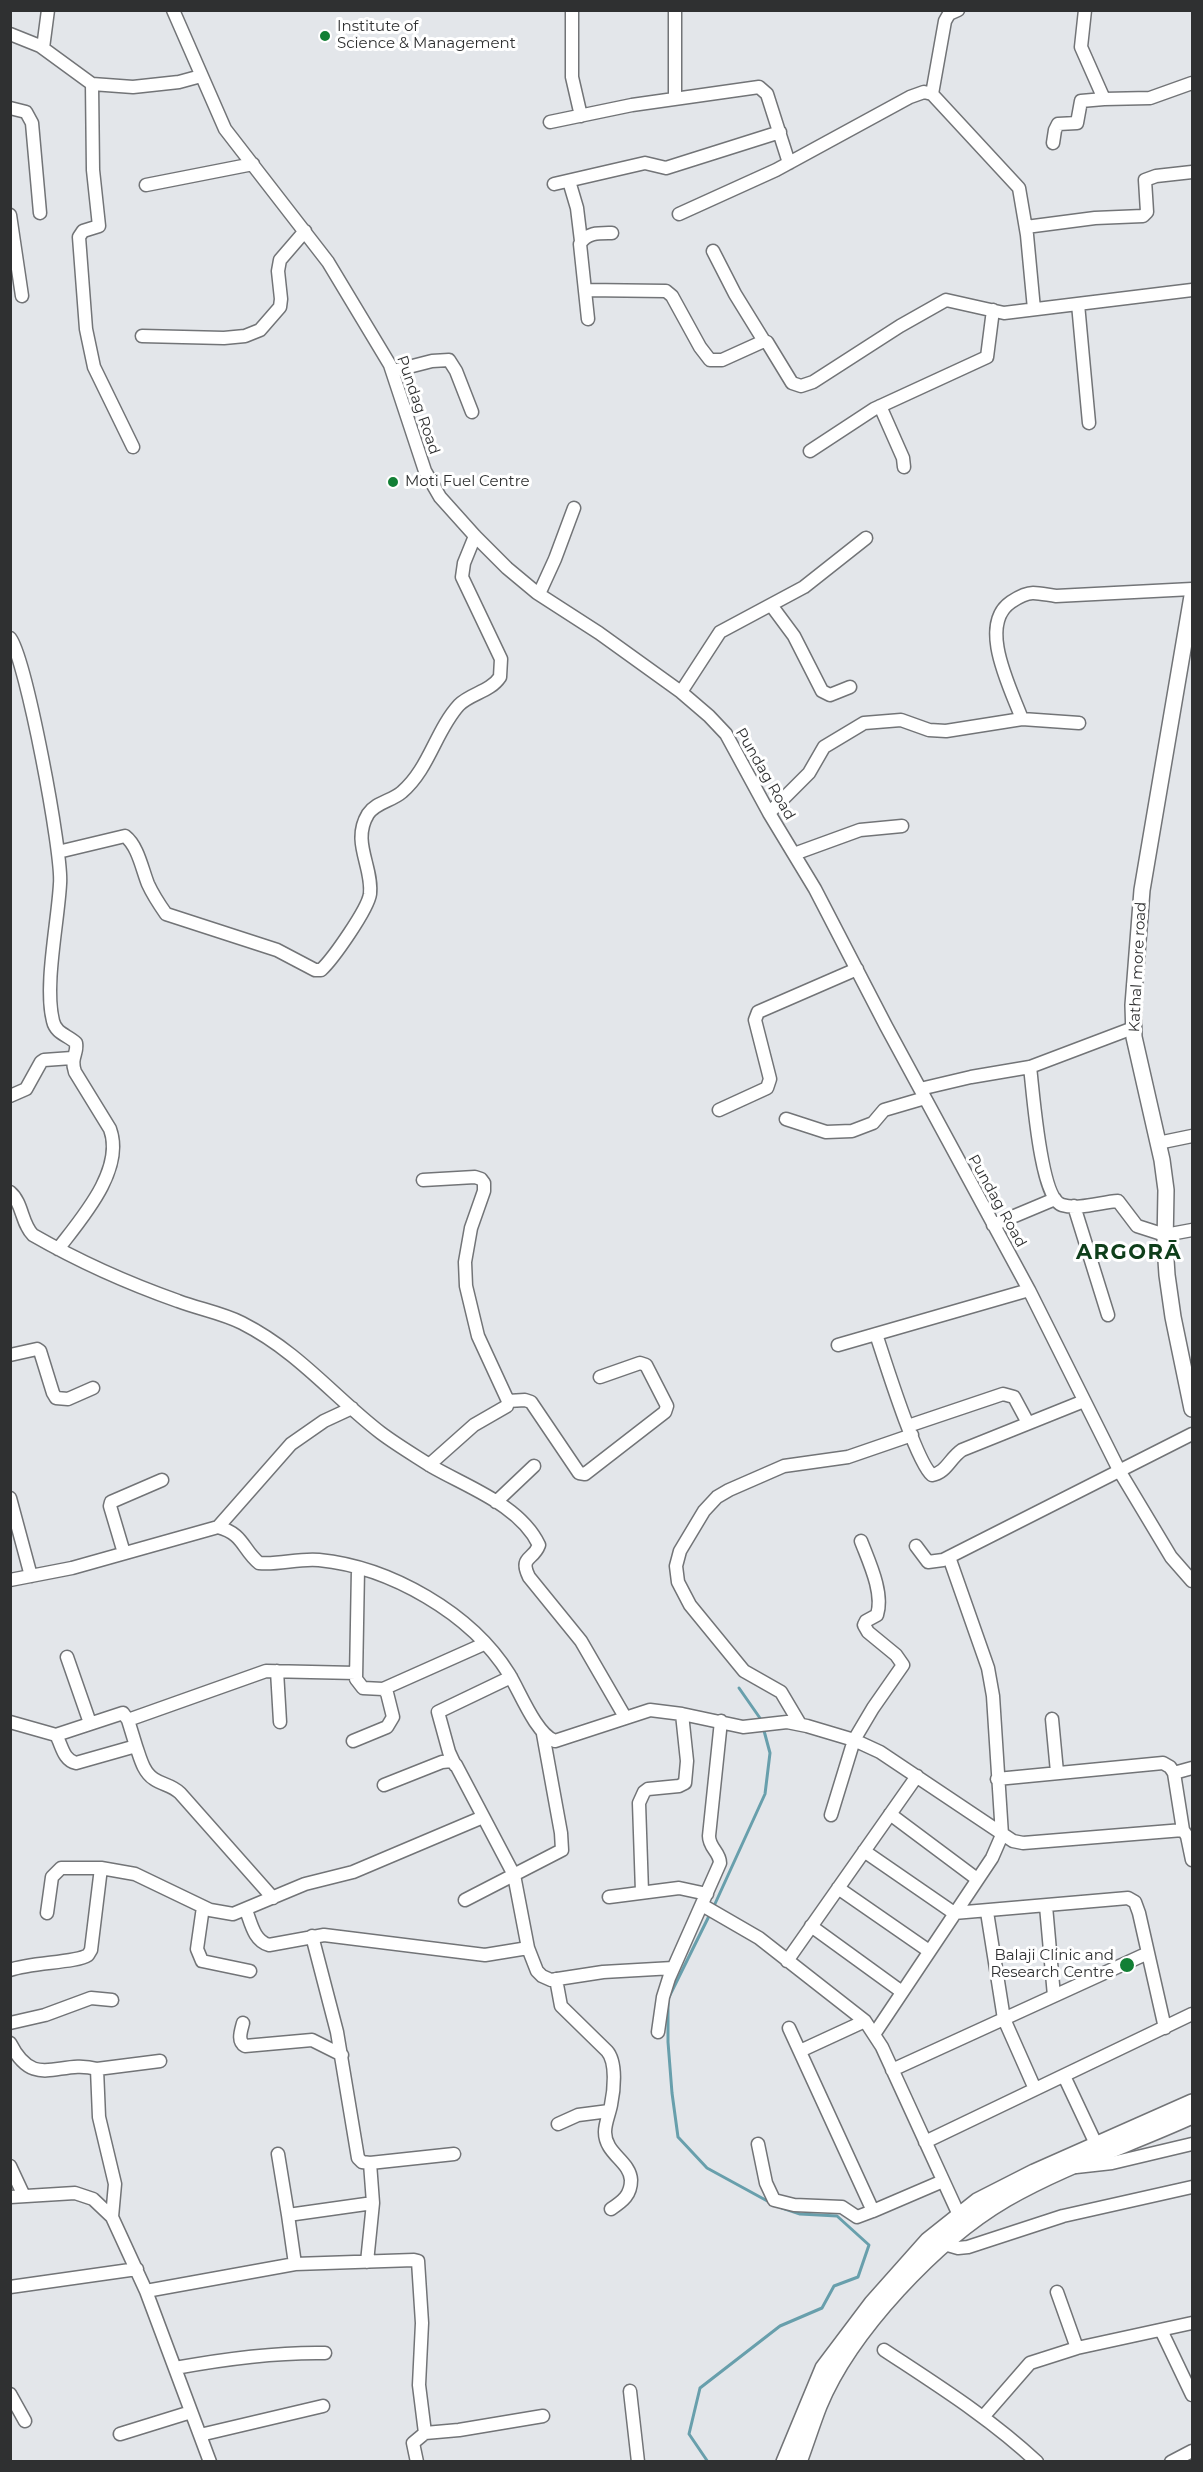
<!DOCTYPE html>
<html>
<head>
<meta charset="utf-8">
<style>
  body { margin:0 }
  #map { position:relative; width:1203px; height:2472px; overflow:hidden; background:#e3e6ea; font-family:Montserrat,sans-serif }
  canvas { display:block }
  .frame { position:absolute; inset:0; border:12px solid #2f3031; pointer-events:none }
</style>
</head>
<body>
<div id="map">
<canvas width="1203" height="2472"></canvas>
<div class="frame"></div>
</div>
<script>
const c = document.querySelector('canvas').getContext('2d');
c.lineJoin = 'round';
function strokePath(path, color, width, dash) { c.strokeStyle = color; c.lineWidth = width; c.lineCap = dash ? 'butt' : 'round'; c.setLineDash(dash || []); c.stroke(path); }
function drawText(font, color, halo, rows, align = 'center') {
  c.font = font + ' Montserrat,sans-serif'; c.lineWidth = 6; c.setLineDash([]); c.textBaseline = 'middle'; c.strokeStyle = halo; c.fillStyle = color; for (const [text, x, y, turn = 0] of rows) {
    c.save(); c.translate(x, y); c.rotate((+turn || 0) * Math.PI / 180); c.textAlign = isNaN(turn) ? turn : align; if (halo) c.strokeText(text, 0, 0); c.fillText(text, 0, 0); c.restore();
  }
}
const stream = new Path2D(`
  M739,1688L762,1721
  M714,1906L765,1794L770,1753L763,1727
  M711,1912L668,1999V2042L672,2093L678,2137L707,2168L771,2203
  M708,2462L689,2434L700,2388L780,2326L822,2308L834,2286L858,2277L869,2245L837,2216L800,2214L782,2208`);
const minor = new Path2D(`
  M173,10L225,129L328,262L390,365L425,471L440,497L475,536L507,568L537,593L599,633L681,692L709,716L726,734L769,813L815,889L886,1026L1029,1290L1120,1472L1171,1557L1192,1581
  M572,10V77L581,116
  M675,10V99
  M1085,10L1081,47L1104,99L1150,98L1192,83
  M10,34L40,46L92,84L133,87L179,82L201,76
  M43,48L48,10
  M92,84L93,170L99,226L83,231L79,237L86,329L94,367L133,447
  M932,94L945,21L949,14L958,10
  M10,108L26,112L32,123L40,213
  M550,122L632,105L759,87L767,94L789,163
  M1053,143L1055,130L1058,124L1077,123L1081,101L1104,99
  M569,181L577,208L581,241
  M554,184L645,163L666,168L780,132
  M146,185L253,164
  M679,214L776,170L910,97L924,92L932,94L1019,188L1027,235L1034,309
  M10,215L22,296
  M1026,227L1095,218L1143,216L1147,212L1145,180L1156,176L1192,172
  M713,251L735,294L764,341
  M585,290L666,291L672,296L700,347L710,360H722L764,341L767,342L792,383L801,386L813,382L900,326L946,300L1004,313L1192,290
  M1078,304L1089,423
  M588,319L580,244C587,232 600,233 612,233
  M142,336L224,338L245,336L260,330L280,307L281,299L278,271L280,260L305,231
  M393,371L432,361L449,360L456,371L472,412
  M880,406L903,458L904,467
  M810,451L874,409L987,357L993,310
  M539,594L555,559L574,508
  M771,605L794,636L822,691L830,695L850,687
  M10,638C26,659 63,855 60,884C58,922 44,986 53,1021C56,1034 68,1035 76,1043C78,1054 70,1057 75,1072L110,1129C125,1170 81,1219 58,1249
  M681,692L720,632L804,587L866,538
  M1022,719C1011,689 977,625 1011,602C1017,598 1025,593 1033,593C1040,593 1048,595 1056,596L1192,589
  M769,813L809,773L824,747L864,723L901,720L929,730L946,731L1022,719L1079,723
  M58,852L125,836C138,846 142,869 148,884C153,895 159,904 166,914L277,950L315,970H321C333,959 368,909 370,894C373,866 351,842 368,814C376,802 392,801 402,792C429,769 436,730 459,705C471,693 490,692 500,677L501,659L462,577L464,563L475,536
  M794,854L860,830L902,826
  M1030,1067C1033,1090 1040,1198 1062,1205C1079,1210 1101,1202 1118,1201L1137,1226L1165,1235L1192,1230
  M920,1089L971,1077L1030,1067L1133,1028
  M10,1096L26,1089L41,1062L44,1060L72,1058
  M719,1110L767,1088L770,1079L768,1071L755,1020L758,1012L857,969
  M786,1119L826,1132L852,1131L873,1123L884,1110L925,1098
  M1158,1143L1192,1136
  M423,1180L475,1177L481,1179L484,1183V1191L471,1228L465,1262L466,1286L478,1336L508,1401L507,1406L474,1425L429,1465
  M10,1192C23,1203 21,1223 33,1235C80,1262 127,1283 178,1301C199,1309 222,1313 242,1323C299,1352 333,1396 381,1433C397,1445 414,1455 431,1466C467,1487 520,1505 539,1545C533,1561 519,1556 529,1577L581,1641L625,1717
  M1074,1206L1108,1315
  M993,1225L1055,1199
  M876,1334C884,1358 916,1462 932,1475C946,1473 950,1458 962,1450L1084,1401
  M838,1345L1029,1290
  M10,1355L37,1349L40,1351L53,1393L56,1398L68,1399L93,1388
  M508,1401L525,1400L531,1402L579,1473L585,1474L665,1412L667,1406L646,1365L640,1363L600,1377
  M908,1426L1003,1394L1014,1397L1028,1423
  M10,1498L31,1576
  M496,1502L534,1466
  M218,1527L291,1444L324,1421L352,1408
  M916,1546L928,1562L943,1560L1192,1434
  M124,1553L110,1506L111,1502L162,1480
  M10,1580L72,1568L218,1527C244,1534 242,1549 259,1563C279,1565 299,1558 319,1560C390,1567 471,1613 509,1674C520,1692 536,1734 555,1741L650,1710L682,1714L743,1727L787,1722L807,1726L854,1740L880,1752L1013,1841L1023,1843L1183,1830L1187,1836L1192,1860
  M67,1657L90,1723
  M277,1671L280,1722
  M383,1689L484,1644
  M1052,1719L1057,1772
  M128,1720L266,1671L356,1673
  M10,1722L56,1735C62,1745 63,1760 76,1763L136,1746C140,1757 143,1772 154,1779C163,1785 172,1785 180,1793L273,1898
  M800,1724L781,1692L744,1671L690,1605L678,1582L676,1566L680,1551L704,1511L717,1497L729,1490L784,1466L848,1457L912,1435
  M56,1735L123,1713L128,1720L136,1746
  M353,1741L387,1727L393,1717L387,1693L383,1689L363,1688L356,1679L358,1569
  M455,1765L449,1752L438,1712L511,1677
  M1174,1773L1192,1768
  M997,1779L1163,1763L1170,1767L1174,1773L1183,1830
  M384,1785L442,1762L452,1761L456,1765L514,1875L528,1948L537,1971L542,1976L551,1980L603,1972L673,1968
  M890,1814L977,1879
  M831,1815L854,1740L873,1708L903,1665L896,1655L868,1632L864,1625L866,1621L877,1615C884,1593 869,1562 861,1541
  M864,1851L954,1913L1128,1898L1135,1902L1139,1913L1165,2028
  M838,1888L929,1951
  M642,1892L639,1803L644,1792L648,1789L679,1786L685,1783L687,1761L682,1714
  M609,1897L679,1888L707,1894
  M465,1900L562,1850L561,1833L543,1734
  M702,1905L759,1938L865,2021L882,2047L959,2215
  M1046,1906L1054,1996
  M203,1907L197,1949L202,1961L250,1971
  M246,1910C251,1923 254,1941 269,1945L324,1935L485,1955L528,1948
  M987,1912L1004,2019L1035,2089
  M47,1913L52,1877L61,1868H101L135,1874L210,1910L233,1914L305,1884L353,1872L483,1817
  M811,1926L902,1992
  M312,1936L337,2032L358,2158L362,2162L370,2163L454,2154
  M787,1961L917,1776
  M10,1970C31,1962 76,1963 88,1955L91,1950L101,1868
  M556,1979L561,2006L607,2051C617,2062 614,2091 611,2105C609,2115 605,2123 605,2132C605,2154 630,2161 631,2180C631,2195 623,2201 611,2209
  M10,2023L45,2015L91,1998L112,2000
  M243,2023C241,2031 237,2041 245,2046L312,2040L342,2055
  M789,2028L873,2211L943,2181
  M658,2032L663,1997L669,1978L720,1863C720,1852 709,1848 709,1836L721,1721
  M875,2033L992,1858L1002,1835L993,1696L988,1668L949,1557
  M10,2043C35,2092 59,2058 97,2069
  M800,2051L865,2021
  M892,2070L1148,1953
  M1064,2076L1096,2144
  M558,2124L578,2115L609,2111
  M925,2142L1192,2014
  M758,2144L766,2183L774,2200L794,2205L842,2207L857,2217L873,2211
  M278,2154L288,2215
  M10,2166L24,2196
  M1076,2167L1112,2163L1192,2144
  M10,2197L75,2193L93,2199L112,2217L146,2291L210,2462
  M112,2217L115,2184L99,2117L97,2069L160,2061
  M944,2244L958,2248L968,2247L1063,2216L1192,2187
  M367,2262L373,2203
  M295,2264L414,2260L418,2261L422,2323L419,2385L425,2433L413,2443L417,2462
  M10,2287L137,2269
  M146,2291L295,2264L288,2215L373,2203L370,2163
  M1057,2292L1077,2348
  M1161,2330L1192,2395
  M884,2350C937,2385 990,2418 1037,2462
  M175,2368C224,2359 274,2352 325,2353
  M630,2391L638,2462
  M10,2394L25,2421
  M983,2417L1030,2363L1077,2348L1192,2323
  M425,2433L459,2430L543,2416
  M120,2434L191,2412
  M200,2435L323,2406
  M1171,2462L1192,2451`);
const major = new Path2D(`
  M1192,596L1142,890L1133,1005L1134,1037L1162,1160L1166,1190L1165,1245L1167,1275L1173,1317L1192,1409
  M784,2462L823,2368L872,2303L928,2240L977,2201L1034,2172L1192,2102
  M799,2462C806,2443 812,2424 819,2406C850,2331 936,2240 1006,2199C1065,2165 1131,2144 1192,2116`);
const markers = [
  [325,36,6,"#127f35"],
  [393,482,6,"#127f35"],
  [1127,1965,8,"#127f35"]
];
const poiNames = [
  ["Institute of",337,27],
  ["Science & Management",337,44],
  ["Moti Fuel Centre",405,482],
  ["Balaji Clinic and",1114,1956,"right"],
  ["Research Centre",1114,1973,"right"]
];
const streetNames = [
  ["Pundag Road",418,405,71],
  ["Pundag Road",765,774,60],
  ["Kathal more road",1138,967,-87],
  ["Pundag Road",997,1201,61]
];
const districtNames = [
  ["ARGORĀ",1129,1253]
];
strokePath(stream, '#689fac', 3);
strokePath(minor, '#727477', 15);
strokePath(major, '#727477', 18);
strokePath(minor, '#fff', 12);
strokePath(major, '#fff', 15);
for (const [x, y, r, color] of markers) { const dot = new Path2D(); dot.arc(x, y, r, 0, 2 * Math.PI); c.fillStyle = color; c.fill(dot); strokePath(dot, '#fff', 2); }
drawText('15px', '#2f3031', '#fff', poiNames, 'left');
drawText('15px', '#2f3031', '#fff', streetNames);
c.letterSpacing = '1.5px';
drawText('bold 21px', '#0e3e1a', '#fff', districtNames);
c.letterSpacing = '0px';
</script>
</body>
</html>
